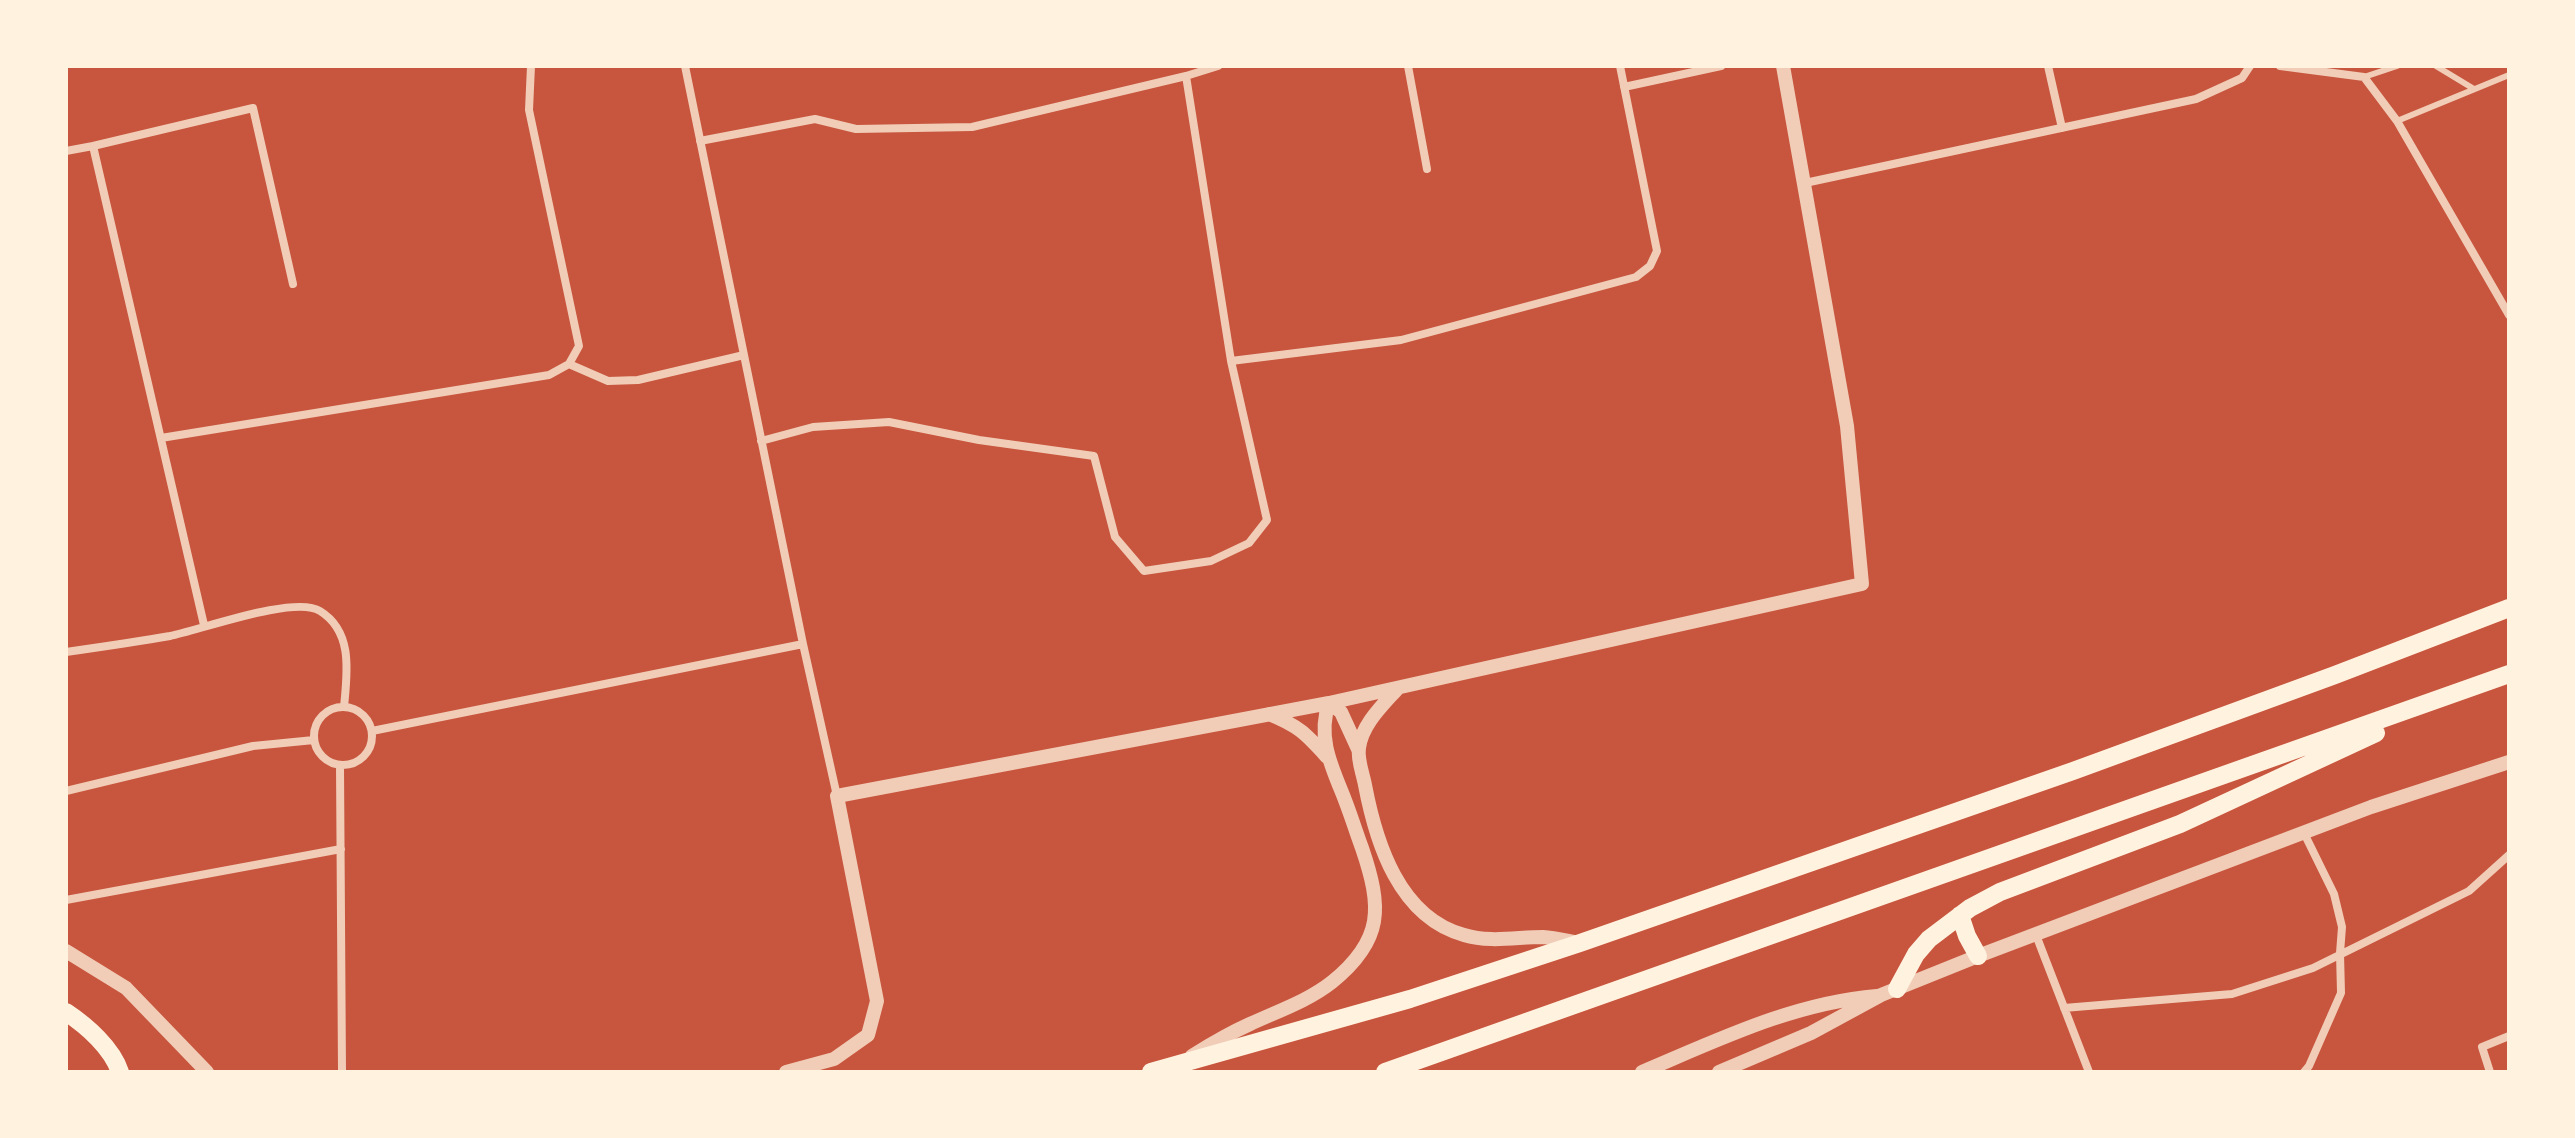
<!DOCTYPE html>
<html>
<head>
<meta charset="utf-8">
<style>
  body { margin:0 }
  #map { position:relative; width:2575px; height:1138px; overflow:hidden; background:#c8553d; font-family:Poppins,sans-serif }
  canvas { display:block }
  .frame { position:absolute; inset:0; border:68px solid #fff3e0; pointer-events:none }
</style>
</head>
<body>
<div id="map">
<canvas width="2575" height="1138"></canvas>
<div class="frame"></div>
</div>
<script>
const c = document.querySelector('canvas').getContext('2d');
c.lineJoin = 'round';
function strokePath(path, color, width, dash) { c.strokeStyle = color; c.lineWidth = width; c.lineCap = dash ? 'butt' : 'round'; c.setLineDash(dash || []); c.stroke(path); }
const service = new Path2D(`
  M2436,66L2474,89
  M2364,77L2397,66
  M2397,121L2509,75`);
const minor = new Path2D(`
  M685,66L803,644L837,796
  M1408,66L1427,169
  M2048,66L2062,128
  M2280,66L2364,77L2397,121L2509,315
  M1624,87L1721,66
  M700,141L815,119L856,129L972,127L1186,76L1218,66
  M66,151L93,146
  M1805,183L2196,99L2242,78L2250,66
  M1231,361L1401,340L1636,277L1650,266L1657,251L1620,66
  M569,364L608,381L638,380L744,355
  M161,438L549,375L569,364L579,346L529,110L531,66
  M761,441L813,427L889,422L979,440L1094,456L1115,537L1144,571L1211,561L1249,543L1267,520L1231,361L1186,76
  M204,625L93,146L253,108L293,284
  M66,652C101,647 136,642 170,636C200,630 295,595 320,611C354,632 347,674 344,707
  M314 736a29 29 0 1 1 58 0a29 29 0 1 1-58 0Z
  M372,731L803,644
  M340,766L342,1072
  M66,791L253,746L314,740
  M2304,833L2334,894L2342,927L2340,953L2341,993L2309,1066L2304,1072
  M66,900L341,849
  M2036,935L2089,1072
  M2064,1008L2232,994L2313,968L2469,891L2509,855
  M2490,1072L2482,1047L2509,1036`);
const tertiary = new Path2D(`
  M1398,688C1383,705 1362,724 1359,748C1357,759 1363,774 1365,785C1376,843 1399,917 1464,935C1490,943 1517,937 1543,937C1555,938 1568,941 1580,943
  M1269,714C1299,726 1306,734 1327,757
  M66,951L126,988L207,1072
  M1192,1056C1211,1044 1230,1033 1250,1024C1278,1011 1308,1001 1332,982C1384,940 1382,907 1362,848C1355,829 1349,809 1341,790C1329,761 1318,734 1329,703L1341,712L1358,749
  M786,1072L834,1059L868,1035L877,1001L837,796L1329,703L1862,584L1847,426L1783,66
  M1642,1072C1718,1040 1793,1003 1877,996
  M1719,1072L1811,1033L1881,995L1978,956L2371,807L2509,762`);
const trunk = new Path2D(`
  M1960,915L1967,936L1978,956
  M1897,989L1916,954L1929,939L1970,908L2000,892L2180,824L2376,733
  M66,1012C87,1026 112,1048 120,1072
  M1151,1072L1410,999L1580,943L2073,771L2335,675L2509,608
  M1385,1072L2509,674`);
strokePath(service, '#f1ccb7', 6);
strokePath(minor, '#f1ccb7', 8);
strokePath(tertiary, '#f1ccb7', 14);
strokePath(trunk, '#fff3e0', 18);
</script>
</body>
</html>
